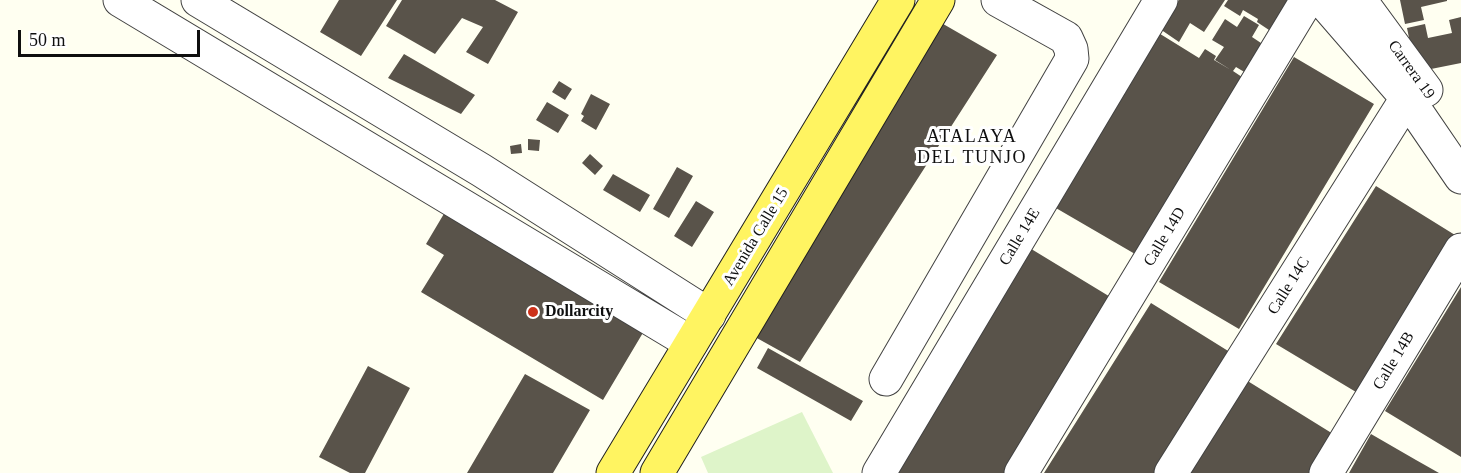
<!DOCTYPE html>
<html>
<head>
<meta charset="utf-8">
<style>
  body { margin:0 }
  #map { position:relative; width:1461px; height:473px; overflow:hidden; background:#fffff1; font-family:Georgia,serif }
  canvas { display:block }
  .scale { position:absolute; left:18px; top:30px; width:182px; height:27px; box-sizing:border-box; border:3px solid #0f0f0f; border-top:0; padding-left:8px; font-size:18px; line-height:21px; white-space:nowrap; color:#0f0f0f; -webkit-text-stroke:4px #fff; paint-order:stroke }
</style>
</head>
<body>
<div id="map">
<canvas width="1461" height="473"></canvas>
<div class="scale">50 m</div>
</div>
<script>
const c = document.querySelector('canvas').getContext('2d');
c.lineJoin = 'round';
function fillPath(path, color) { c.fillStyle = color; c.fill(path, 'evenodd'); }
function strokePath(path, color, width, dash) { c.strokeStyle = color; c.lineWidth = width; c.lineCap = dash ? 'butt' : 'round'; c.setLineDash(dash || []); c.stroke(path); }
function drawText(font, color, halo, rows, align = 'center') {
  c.font = font + ' Georgia,serif'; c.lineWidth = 6; c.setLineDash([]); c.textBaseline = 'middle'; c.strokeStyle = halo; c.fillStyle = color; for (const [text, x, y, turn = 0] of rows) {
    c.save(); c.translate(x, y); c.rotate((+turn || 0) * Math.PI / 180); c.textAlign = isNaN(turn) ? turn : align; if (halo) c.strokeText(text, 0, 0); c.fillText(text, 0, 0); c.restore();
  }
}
const pitch = new Path2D(`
  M802,412L833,473H708L701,457Z`);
const building = new Path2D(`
  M339,0H397L361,56L320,32Z
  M402,0H495L518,12L488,64L466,52L483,27L462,18L435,54L386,26Z
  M1179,0H1225L1204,32L1190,23L1179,42L1160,29Z
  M1228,0H1288L1269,30L1257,22L1258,19L1243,10L1240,16L1224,6Z
  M1400,0H1447V1L1421,7L1424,20L1405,24Z
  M1244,16L1259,25L1252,37L1264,45L1246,73L1236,67L1233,71L1242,77L1135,254L1049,204L1157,32L1199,58L1205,49L1216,56L1214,60L1231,70L1215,60L1224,47L1212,40L1225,19L1237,27Z
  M1461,17V63L1416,72L1407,28L1425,24L1428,38L1452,33L1449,20Z
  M938,21L997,55L800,362L746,332Z
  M404,54L475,95L461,114L388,78Z
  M1294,57L1374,104L1239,329L1159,282Z
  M559,81L572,89L565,100L552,92Z
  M591,94L610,104L596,130L581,121L584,116L581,114Z
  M547,102L569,115L558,133L536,120Z
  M528,139L540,140L539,151L528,150Z
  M521,144L522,153L511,154L510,146Z
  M590,154L603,166L595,175L582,163Z
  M677,167L693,176L669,218L653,209Z
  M613,174L650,195L640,212L603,190Z
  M1376,186L1455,235L1356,392L1276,344Z
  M696,201L714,212L692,247L674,236Z
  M445,212L644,331L603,400L421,292L444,255L426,244Z
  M1028,247L1112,298L1007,473H891Z
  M1461,287V457L1385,411Z
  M1151,303L1233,354L1158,473H1044Z
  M768,348L863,401L851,421L757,368Z
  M368,366L410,388L365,473H350L319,457Z
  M525,374L590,410L553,473H467Z
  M1246,380L1338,437L1316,473H1189Z
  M1371,434L1416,460L1439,473H1349Z`);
const minor = new Path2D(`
  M120,0L691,343
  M198,0L481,170L709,315
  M1322,0L1407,98L1461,177
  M1360,0L1426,90
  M886,379L1072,59L1071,49L1066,38L998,0
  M879,473L1161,0
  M1021,473L1307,0
  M1171,473L1407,98
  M1326,473L1461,250`);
const major = new Path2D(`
  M613,473L898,0
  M657,473L938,0`);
const markers = [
  [533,312,6,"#cd311a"]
];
const streetNames = [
  ["Carrera 19",1411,70,54],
  ["Avenida Calle 15",756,237,-59],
  ["Calle 14E",1020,237,-59],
  ["Calle 14D",1165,237,-59],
  ["Calle 14C",1289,286,-58],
  ["Calle 14B",1394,361,-59]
];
const poiNames = [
  ["Dollarcity",545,312]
];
const neighbourhoodNames = [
  ["ATALAYA",972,137],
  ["DEL TUNJO",972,158]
];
fillPath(pitch, '#def4c9');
fillPath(building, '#59534a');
strokePath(minor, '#424242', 35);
strokePath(major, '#202020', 35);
strokePath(minor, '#fff', 33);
strokePath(major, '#fff461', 33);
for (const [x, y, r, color] of markers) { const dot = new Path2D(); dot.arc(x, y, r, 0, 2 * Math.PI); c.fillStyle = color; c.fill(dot); strokePath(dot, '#fff', 2); }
drawText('16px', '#0f0f0f', '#fff', streetNames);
drawText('bold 16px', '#0f0f0f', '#fff', poiNames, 'left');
c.letterSpacing = '1.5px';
drawText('18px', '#0f0f0f', '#fff', neighbourhoodNames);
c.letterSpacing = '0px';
</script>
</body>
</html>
